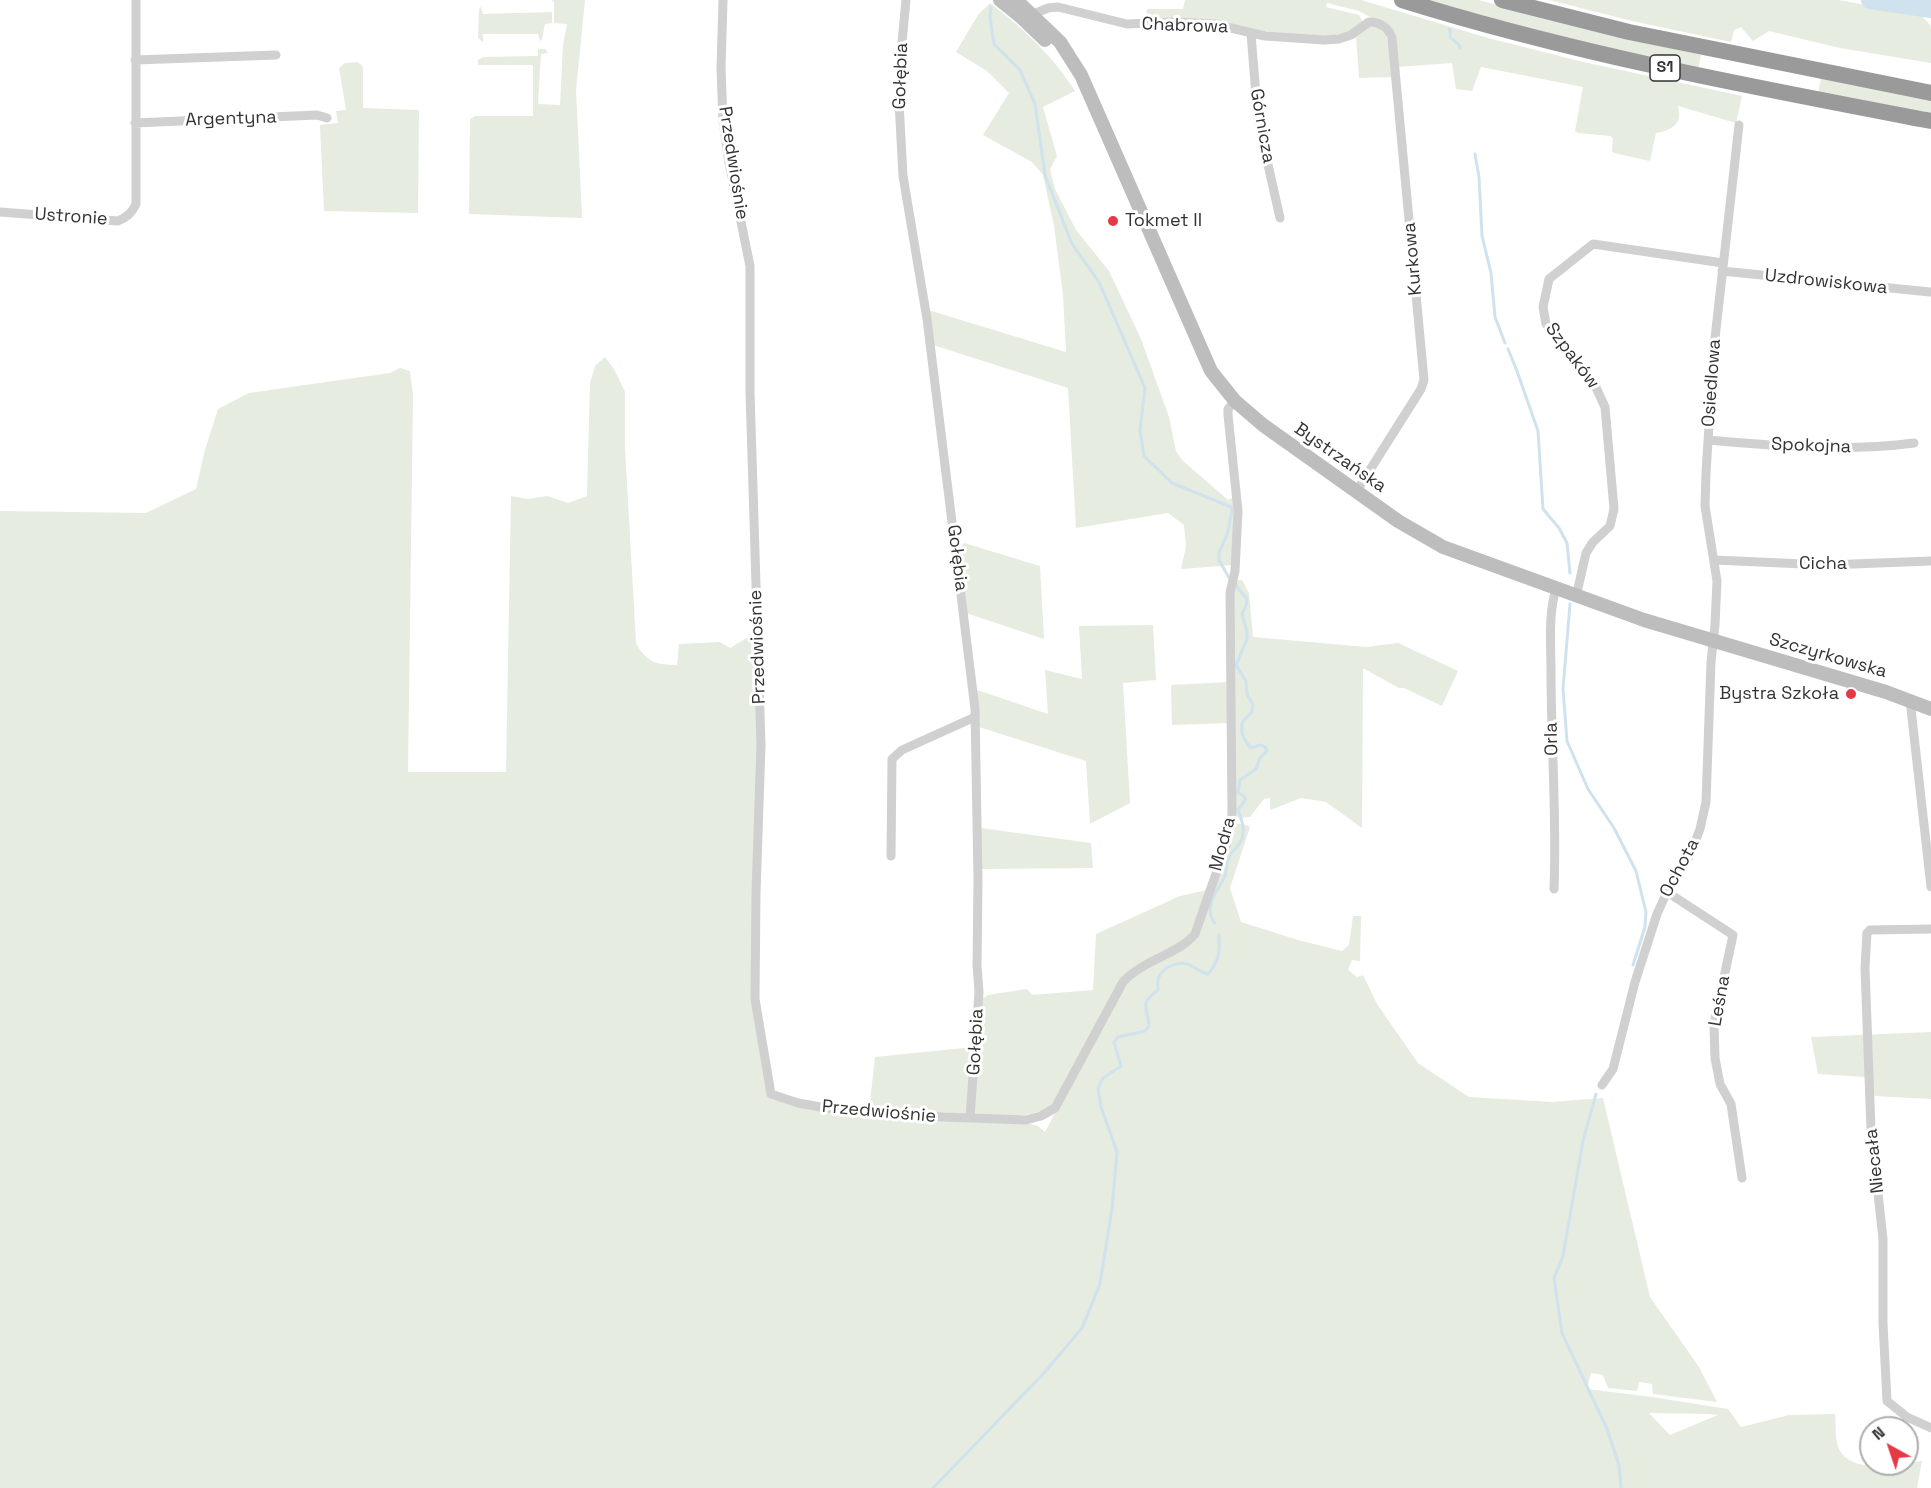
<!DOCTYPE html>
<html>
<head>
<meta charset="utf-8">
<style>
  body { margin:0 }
  #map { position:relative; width:1931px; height:1488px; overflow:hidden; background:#fff; font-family:"Space Grotesk",sans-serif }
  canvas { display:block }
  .north { position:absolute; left:1859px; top:1416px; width:60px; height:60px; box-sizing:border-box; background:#fff; border:2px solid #adadad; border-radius:50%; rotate:320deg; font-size:16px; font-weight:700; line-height:24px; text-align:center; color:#333 }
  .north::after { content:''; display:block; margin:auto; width:21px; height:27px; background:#e63946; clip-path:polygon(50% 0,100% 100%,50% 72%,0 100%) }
</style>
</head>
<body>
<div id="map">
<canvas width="1931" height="1488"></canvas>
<div class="north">N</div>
</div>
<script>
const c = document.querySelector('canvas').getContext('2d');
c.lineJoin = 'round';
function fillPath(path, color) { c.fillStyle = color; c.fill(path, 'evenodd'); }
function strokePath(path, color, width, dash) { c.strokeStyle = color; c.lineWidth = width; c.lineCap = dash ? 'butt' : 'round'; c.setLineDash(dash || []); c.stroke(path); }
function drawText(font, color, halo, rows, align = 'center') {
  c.font = font + ' "Space Grotesk",sans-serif'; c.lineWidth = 6; c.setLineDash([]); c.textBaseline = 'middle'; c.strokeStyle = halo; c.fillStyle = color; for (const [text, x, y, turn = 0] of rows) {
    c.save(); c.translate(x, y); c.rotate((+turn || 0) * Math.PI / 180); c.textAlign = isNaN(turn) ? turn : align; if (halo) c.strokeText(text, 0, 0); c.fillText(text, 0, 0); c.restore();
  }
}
const green = new Path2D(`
  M552,0H585L576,90L582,218L469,214L470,119L475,116H533V65H478V60L483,57L538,56V49H545L548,53L541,54L538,104L560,105L563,45L567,24L554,23V2Z
  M1185,0H1361L1488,38L1583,62L1742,96L1736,123L1678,106C1683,124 1672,130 1656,133L1650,161L1614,153L1612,151L1613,139L1611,136L1578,133L1575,131L1583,87L1481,67L1472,91L1456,89L1452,63L1397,67L1381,21L1370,17L1359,11L1327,3L1326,7L1359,15L1363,22L1349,32L1325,37L1146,20L1147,9H1183Z
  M1423,0H1479L1560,22L1701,55L1698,69L1627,54Z
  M1549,0H1838L1921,15L1931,26V63L1840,48L1769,31L1753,41L1741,27L1734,30L1731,42L1632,21Z
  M990,3C1024,29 1052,55 1075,91L1043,107L1057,156L1050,169L1055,189L1076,230L1109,271L1141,339L1169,417L1176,451L1182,460L1228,500L1234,497L1233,565L1181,569L1186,546L1184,525L1168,513L1076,528L1068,388L933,345L928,310L1066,352L1063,295L1054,226L1043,175L1032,162L983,135L1009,93L987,71L956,52L978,15Z
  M481,7L483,14L552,12V23L545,24L542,39L540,41L538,34H483V42L478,38L479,9Z
  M1369,26L1377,27L1388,35L1393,77L1359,78L1356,35Z
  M358,62L363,67V108L419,110L418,213L324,211L320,125L338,123L336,111L346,110L339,68L345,63Z
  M1821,77L1931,99V115L1818,93Z
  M605,357L614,369L625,392V448L636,643C646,662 656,665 677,665L679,644L720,642L730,648L757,632L759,707L753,957L770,1097L774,1100L783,1101L1028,1123L1038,1126L1045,1132L1094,1038L1132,976L1193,941L1233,825C1238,823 1246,824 1250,827L1230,888L1241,922L1298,940L1342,951L1349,945L1353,916H1361L1360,961L1352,960L1348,970L1357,977L1363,975L1377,1004L1418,1063L1469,1097L1552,1102L1603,1098L1650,1297L1699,1367L1717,1402L1653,1394L1652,1384L1639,1382L1637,1391L1608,1388L1603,1375L1591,1373L1587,1389L1652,1397L1728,1409L1741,1427L1789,1415L1835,1414C1836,1423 1835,1434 1837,1443C1845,1477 1898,1464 1922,1461L1917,1488H0V511L146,513L196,489L205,450L218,409L249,393L390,373L400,368L410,371L413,395L408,772H506L511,496L528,499L547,496L568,503L587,496L590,383L595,366ZM1649,1413L1709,1414L1718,1415L1670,1435Z
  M964,543L1040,566L1044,639L966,613L959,549Z
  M1235,580H1242L1249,593L1253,637L1366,647L1398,643L1458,671L1442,706L1404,688H1399L1363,668L1362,828L1326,802L1301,798L1270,810V798L1264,799L1250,817L1239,818L1235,815L1233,593Z
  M1153,625L1156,680L1123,683L1130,803L1090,824L1086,761L979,727L977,690L1048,714L1045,670L1082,679L1079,626Z
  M1229,682L1230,723L1172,725L1171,685Z
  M981,828L1091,843L1093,868L981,869Z
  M1207,890L1190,937L1137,966L1054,1105C1026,1120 1005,1116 974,1116L982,999L988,995L1027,989L1032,995L1093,990L1096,934L1180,896Z
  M1931,1032V1099L1875,1096L1866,1077L1818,1074L1811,1037Z
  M974,1047L969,1114L869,1111L875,1057Z`);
const stream = new Path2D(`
  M991,7L990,17L994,44L1020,70L1035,104L1045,175L1072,244L1099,282L1145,388L1140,430L1144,456L1172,483L1231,507L1232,510L1228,532L1219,553V560L1228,576L1246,598L1247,603L1242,614L1247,632V639L1236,665L1246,681L1247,694L1253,705L1252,712L1243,721C1239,732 1244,740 1251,748L1260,745L1265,747L1267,751L1260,758L1256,769L1240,780L1238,793L1244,796L1245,800L1238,810C1241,818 1244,824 1243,833C1243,844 1234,848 1229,857C1226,863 1227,869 1225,876C1218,890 1202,908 1215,923
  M1450,29V37L1459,45L1460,48
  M1475,154L1479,177L1482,236L1491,273L1495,317L1505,343
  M1508,349L1517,371L1538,431L1543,509L1559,528L1567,543L1570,573
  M1570,604L1563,689L1567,741L1588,789L1614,828L1636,871L1646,912L1645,927L1633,965
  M1596,1094L1583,1141L1563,1256L1554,1278L1562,1333L1607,1429L1619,1465L1621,1488
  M933,1488L1045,1372L1082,1328L1100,1284L1112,1209L1117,1152L1101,1107L1098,1088L1103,1078L1121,1066L1114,1042L1118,1037L1145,1031L1149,1026C1148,1006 1138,1005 1158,990C1158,987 1157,983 1158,980C1161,967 1179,960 1190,965C1197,969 1200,972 1208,974C1219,961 1220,952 1219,935`);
const river = new Path2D(`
  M1870,0L1931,9`);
const minor = new Path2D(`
  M723,0L721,68L723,121L729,163L750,266V392L761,745L756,893L755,999L771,1094L798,1103L838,1110L943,1117L1026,1120L1041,1116L1055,1108L1123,982C1144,959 1179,954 1195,934L1227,842L1232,813L1230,593L1235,571L1238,511L1228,415V409L1235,401
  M906,0L900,64L899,102L903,176L927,319L975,709L978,880L977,965L979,992L970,1118
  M1029,16L1048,8L1058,7L1127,24L1175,22L1214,24L1265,36L1324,40L1339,39L1351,35L1369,22C1380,22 1389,28 1392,38L1424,380L1421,389L1356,492
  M1251,34L1258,120L1280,218
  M135,60L276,55
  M135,123L317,115L327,118
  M0,212L118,221C127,217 132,213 136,204V0
  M1722,271L1930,292
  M1709,440C1778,446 1845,452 1914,443
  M1714,560L1827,565L1931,561
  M1576,597L1586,553L1593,542L1610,526L1614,509L1605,407L1593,381L1546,324L1543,307L1549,279L1593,244L1723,263
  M1910,700L1931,887
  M891,856L892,759L902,750L975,717
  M1554,889C1557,817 1551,745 1551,672C1551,646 1548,614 1556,589
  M1667,892L1733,935L1714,1024L1715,1058L1720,1084L1731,1104L1742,1178
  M1931,929L1870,930L1867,933L1865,968L1871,1130L1883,1239V1323L1887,1401L1907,1417L1931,1428
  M1602,1085L1613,1069L1635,982L1657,914L1667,892L1690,855L1700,829L1706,802L1711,662L1715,625L1717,581L1705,506L1706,473L1714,347L1739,125`);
const secondary = new Path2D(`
  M1000,0L1020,16L1045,40
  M1016,0L1060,42L1081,75L1211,371L1235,401L1263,425L1398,521L1443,547L1644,620L1886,692L1931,709`);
const motorway = new Path2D(`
  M1402,0C1575,54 1753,87 1931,121
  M1502,0L1629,32L1931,93`);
const markers = [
  [1113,221,6,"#e63946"],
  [1851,694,6,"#e63946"]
];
const shields = [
  [1665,68,30]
];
const shieldNames = [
  ["S1",1665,68]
];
const streetNames = [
  ["Chabrowa",1185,26,2],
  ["Gołębia",901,76,-88],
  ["Argentyna",231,119,-2],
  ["Górnicza",1262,126,80],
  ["Przedwiośnie",733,163,81],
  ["Ustronie",71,217,4],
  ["Kurkowa",1413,259,-95],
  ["Uzdrowiskowa",1826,282,6],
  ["Szpaków",1572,356,53],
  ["Osiedlowa",1712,383,-86],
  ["Spokojna",1811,446,2],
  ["Bystrzańska",1340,458,35],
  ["Gołębia",957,558,83],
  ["Cicha",1823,564],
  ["Przedwiośnie",758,647,-92],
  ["Szczyrkowska",1828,656,16],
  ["Orla",1552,739,-91],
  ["Modra",1223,844,-75],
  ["Ochota",1680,868,-62],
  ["Leśna",1720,1001,-80],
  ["Gołębia",976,1042,-87],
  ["Przedwiośnie",879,1112,5],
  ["Niecała",1875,1161,-96]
];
const poiNames = [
  ["Tokmet II",1125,221],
  ["Bystra Szkoła",1839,694,"right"]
];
fillPath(green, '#e6ecdf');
strokePath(stream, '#cfe2ee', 3);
strokePath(river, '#cfe2ee', 18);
strokePath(minor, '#d0d0d0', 9);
strokePath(secondary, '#bdbdbd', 14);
strokePath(motorway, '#9a9a9a', 16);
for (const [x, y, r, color] of markers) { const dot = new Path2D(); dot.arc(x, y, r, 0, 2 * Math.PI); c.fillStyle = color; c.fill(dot); strokePath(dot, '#fff', 2); }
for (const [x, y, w] of shields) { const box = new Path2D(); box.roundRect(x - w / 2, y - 13, w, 26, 4.5); c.fillStyle = '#fff'; c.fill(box); strokePath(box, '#333', 1.5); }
drawText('bold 16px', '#333', null, shieldNames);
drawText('18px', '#333', '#fff', streetNames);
drawText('18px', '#333', '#fff', poiNames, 'left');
</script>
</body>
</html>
